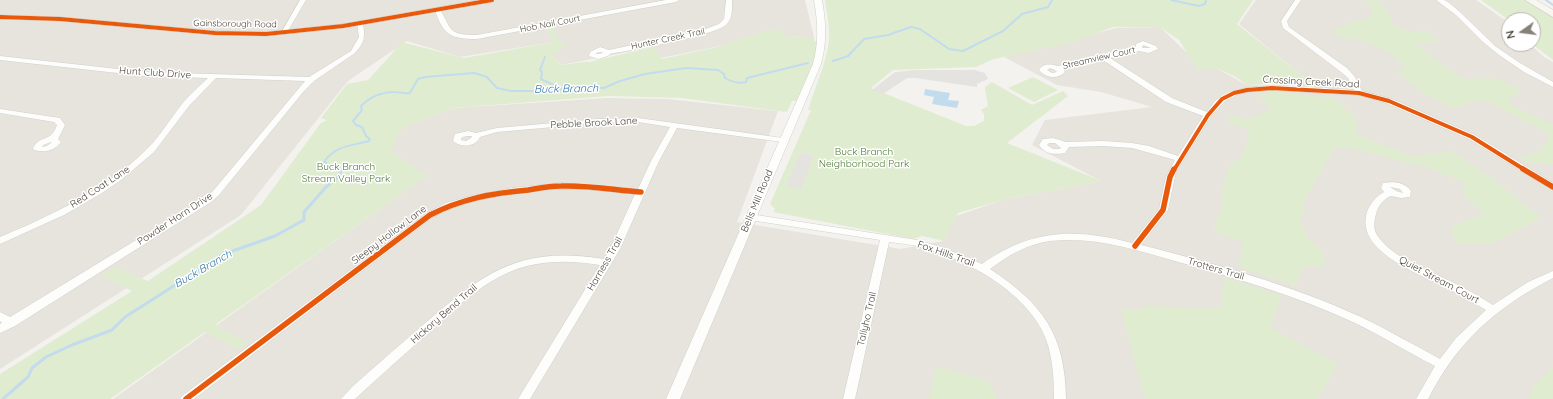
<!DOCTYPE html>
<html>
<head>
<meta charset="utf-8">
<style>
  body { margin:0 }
  #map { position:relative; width:1553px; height:399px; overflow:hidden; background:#f3f2ee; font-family:Quicksand,sans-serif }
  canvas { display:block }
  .north { position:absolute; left:1501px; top:12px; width:40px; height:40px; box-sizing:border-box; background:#fff; border:1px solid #b7b4b0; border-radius:50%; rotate:256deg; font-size:11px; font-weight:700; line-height:16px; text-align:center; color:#4a443a }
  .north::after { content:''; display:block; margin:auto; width:14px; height:18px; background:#858179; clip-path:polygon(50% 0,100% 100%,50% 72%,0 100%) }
</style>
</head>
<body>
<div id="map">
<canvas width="1553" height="399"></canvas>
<div class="north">N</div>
</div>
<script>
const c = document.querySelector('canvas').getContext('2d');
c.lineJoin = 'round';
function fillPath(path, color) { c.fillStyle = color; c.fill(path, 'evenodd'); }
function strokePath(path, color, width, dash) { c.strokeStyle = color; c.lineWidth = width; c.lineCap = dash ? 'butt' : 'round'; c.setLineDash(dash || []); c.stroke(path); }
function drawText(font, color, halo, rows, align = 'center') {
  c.font = font + ' Quicksand,sans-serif'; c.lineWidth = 3; c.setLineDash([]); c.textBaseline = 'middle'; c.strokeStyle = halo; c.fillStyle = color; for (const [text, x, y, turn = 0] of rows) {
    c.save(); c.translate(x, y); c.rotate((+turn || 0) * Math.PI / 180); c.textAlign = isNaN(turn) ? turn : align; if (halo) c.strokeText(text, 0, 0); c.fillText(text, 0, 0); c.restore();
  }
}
const residential = new Path2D(`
  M0,0H805L814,37L769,36L661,58L653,47L561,65L552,55L560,41L460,57L407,41L348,81L241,215L0,369Z
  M1256,0H1476L1509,23V44H1530L1544,57L1553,62V399H113L426,176L390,151L400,128L454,108L606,98L667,99L778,111L737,222L901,249L943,241L956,216L1003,200L1101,181L1032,145L1045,120L1152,107L1101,92L1057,85L1004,57L1116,28H1161L1185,51L1247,85L1316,87L1239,24Z`);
const green = new Path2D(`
  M825,0H1253L1237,24L1317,87L1267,84L1247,85L1236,77L1218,69H1197L1179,40L1161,28L1113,27L1070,43L994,59L976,67L893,70L871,88L966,126H974L984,121V114L981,110L988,106L985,89V87L992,82L1032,105L1063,91L1068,96L1007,143L1102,181L1003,200L958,213L944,241L922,236L913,239L773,212L775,209L770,204L811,110H808C815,87 826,64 829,41C830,27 827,13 825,0Z
  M1364,0L1381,1L1395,26L1411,32L1425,30L1440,42L1416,44L1440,63L1464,79L1494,78L1522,89L1507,101L1514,106L1553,125V164L1529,163L1517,158L1541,151L1549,134L1490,102L1475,100L1455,109L1429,96L1395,72L1406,69C1385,45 1368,41 1338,37L1335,29L1351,22L1368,19L1374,10Z
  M1481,0H1530L1553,14V60L1532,44H1533V20H1509V27L1505,24L1506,18Z
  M553,27L560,41L567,46L552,55L561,65C568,65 585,61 589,62L653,47L662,59L717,47L767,30L785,31L784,36L814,37V41L823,42L800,101H792L787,112L681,98L608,96L454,108L406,126L398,134L391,151L427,176L215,325L248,343L239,350L205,332L110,399H0V374L132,291L101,276L115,267L148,281L261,205L320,124L327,120L321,118L347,84L368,80L390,56L401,42L464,58L554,42L546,28Z
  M1033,77L1058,90L1034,102L1008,88Z
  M1269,91L1334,98L1356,118L1357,134L1412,156L1452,151L1492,178L1542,218L1490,244L1457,243L1450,227L1484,214L1464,195V182L1425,167L1346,147H1335L1304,201L1303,214L1300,221L1309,240L1320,248L1326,263L1320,265L1322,269L1314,266L1300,269L1296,286L1239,267L1243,241L1213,231L1220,211L1223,186L1230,165L1242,156L1250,131L1231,123L1227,115L1248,119L1271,111L1258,94L1269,93Z
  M1225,278L1281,296L1271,326L1273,329L1338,364L1317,399H1145L1121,309H1141V306L1220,308Z
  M1553,366V399H1530L1529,392Z
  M936,367L985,379L998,399H929Z`);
const parking = new Path2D(`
  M917,70H975L985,73L988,79L977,84V87L915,78H907L883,94L872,90L895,72Z
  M800,153L814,155L801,189L786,187Z`);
const water = new Path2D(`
  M925,89L950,93L948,100L959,101L957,108L932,104L934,97L924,95Z`);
const streamFar1 = new Path2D(`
  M1171,0L1199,6L1205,4L1206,0
  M1546,0L1553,5
  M545,57L540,70L542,72L541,79L562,89
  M833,61L848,56L864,39L888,35L911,27L920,29L949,49L963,51L1003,31L1022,14L1048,7L1052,0
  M339,170L324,162C335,145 352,146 369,141L370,139L366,136L362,127L356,125L353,121L362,110L361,106C370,97 381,92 394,92C399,92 404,94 410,93L418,79L425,77L474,73L487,77L497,88L511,91H552L575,87L604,88L620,81L645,74L686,68L718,70L724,74L725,78C732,82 738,84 746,82L747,78L808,63`);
const stream = new Path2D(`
  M3,399L28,377L32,368L46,357L72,345L112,330L125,317L224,254L275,236L304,220V212L326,187L337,178L341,171L338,169`);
const minor = new Path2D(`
  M300,0H306L286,34H282L281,33Z
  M666,0H679L676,2L477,39C451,39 443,35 435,10L440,9C452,31 449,35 477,35Z
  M726,0H732C732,8 733,17 727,24C718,35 630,50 610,54L608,56L598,59L589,56L590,52L600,47L609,50L703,30L719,24L724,19ZM600,52L604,53L596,54V53Z
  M1295,0H1301L1287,21L1289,27L1347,68L1355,77L1362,91L1392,99L1475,135L1553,183V190L1469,139L1386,103L1359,95L1272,90L1247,92L1237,95L1225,101L1211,116L1176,172L1168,210L1141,245C1216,264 1291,285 1361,317C1388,330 1414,345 1440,359L1456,338L1486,310C1471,301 1456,293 1441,285C1415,272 1355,250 1367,212C1370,204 1376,196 1384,192L1381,188L1383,183C1393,181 1405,182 1411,191L1410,197L1401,198L1391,196C1383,199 1378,206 1376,214C1374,222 1373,228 1377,235C1391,257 1427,270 1450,281C1465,288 1479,296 1493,305L1528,282L1553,271V278C1495,308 1458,341 1428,399H1416L1435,366C1408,352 1382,336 1355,323C1297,296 1236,278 1175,261C1134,249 1093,236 1050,241C1028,244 1008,255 990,269C1043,304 1065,334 1066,399H1054C1054,380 1053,363 1048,345C1033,294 964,257 916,246C907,244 898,243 889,242L855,399H843L880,240L750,220L747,219L745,217L747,215L750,214L917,240L944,248L982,264C1031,229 1075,228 1132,243L1159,209L1166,177L1175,160L1132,148L1103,146L1069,147L1065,153C1054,155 1045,154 1039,145L1043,139L1053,138L1066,142L1103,141L1132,143L1149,146L1178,156L1203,116L1166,102L1103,60L1063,69L1065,72C1057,80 1046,78 1039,70C1043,63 1051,64 1058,66L1135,48L1136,44L1143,41L1156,46L1158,49L1149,53L1139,51L1110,58L1172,98L1207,112C1211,107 1214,101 1219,98C1244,78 1322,89 1354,90L1348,78L1341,72L1283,28L1281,21ZM1143,45L1151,48H1142ZM1050,68L1055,70L1057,72L1052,73L1047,70ZM1049,143H1055L1061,148L1059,149H1053L1047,145ZM1390,187L1400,189L1403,193L1396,191Z
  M1436,0H1444L1448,2L1460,12L1495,46L1520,63L1553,82V87L1524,72L1499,55L1483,42L1456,15Z
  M360,21L363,23C365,38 365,42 355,53L314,81L304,91L219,195L211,202L15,326L0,333V324L2,323L0,321V312L10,317L205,198L213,191L305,81L216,78L189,106L154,152L121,180L102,193L64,215L0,244V237C53,215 107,189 148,148C161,135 170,119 182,104C189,95 199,87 208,78L145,76L0,60V56L145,72L309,77L351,51L359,37L357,23Z
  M0,109L60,118L65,125L58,139L61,142C54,151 45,153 34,150L33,148C41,134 51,143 57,125L54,122L0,113ZM51,142H52L47,146L42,147L43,145Z
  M638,118L783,138L787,140L783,142L677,128L659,161L620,249L530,399H518L600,265C576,261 552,260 527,266C484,277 448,315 416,344C396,362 375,380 355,399H341L352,387C375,366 399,346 423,325C483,273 520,245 604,259L610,249L635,194C611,192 586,188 562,189C550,189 539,191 528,192C494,196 463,201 433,217L194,399H180L182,396L427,213L446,203L467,197L512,188L561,183L638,189L651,161L670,127L638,122L599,123L497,132L480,137C476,147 460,148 453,141L455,134L468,131L476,133L497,128L599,119ZM468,136H472L471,138L466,141L461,140L462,137Z`);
const tertiary = new Path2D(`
  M479,0H496L492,2L343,28L266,36L215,35L60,21L0,19V15L60,17L215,31L266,32L343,24Z
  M814,0H822C826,23 827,42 821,64L680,399H666L813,64C819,42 818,23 814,0Z`);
const secondary = new Path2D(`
  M1525,0H1536L1553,10V17Z`);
const cyclewayFar1 = new Path2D(`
  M0,17L60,19L215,33L266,34L343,26L492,0
  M1174,170L1208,115L1222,99L1234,93L1247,90L1272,88L1359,93L1389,101L1472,137L1525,170`);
const cycleway = new Path2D(`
  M1523,169L1553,187
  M1135,246L1163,210L1170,177L1174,169
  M186,399L430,215C461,199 493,193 528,190C539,188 550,186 561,186C588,185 615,190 641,192`);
const farStreetnames = [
  ["Gainsborough Road",235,24,1],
  ["Hob Nail Court",550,24,-11],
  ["Hunter Creek Trail",668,39,-12],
  ["Streamview Court",1099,58,-13]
];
const streetNames = [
  ["Hunt Club Drive",155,73,4],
  ["Crossing Creek Road",1311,82,3],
  ["Pebble Brook Lane",594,123,-3],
  ["Red Coat Lane",100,187,-33],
  ["Bells Mill Road",757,201,-67],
  ["Powder Horn Drive",175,219,-33],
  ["Sleepy Hollow Lane",389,235,-37],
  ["Fox Hills Trail",946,254,19],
  ["Harness Trail",605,264,-60],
  ["Trotters Trail",1216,269,16],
  ["Quiet Stream Court",1439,280,28],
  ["Hickory Bend Trail",444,314,-41],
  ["Tallyho Trail",867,319,-77]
];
const parkNames = [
  ["Buck Branch",864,152],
  ["Neighborhood Park",864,164],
  ["Buck Branch",346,167],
  ["Stream Valley Park",346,179]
];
const waterNames = [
  ["Buck Branch",566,89,-1],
  ["Buck Branch",203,269,-30]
];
fillPath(residential, '#e7e4dd');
fillPath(green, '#e0ecd0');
fillPath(parking, '#e5e3df');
fillPath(water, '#c2dcee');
strokePath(streamFar1, '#c2dcee', 2);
strokePath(stream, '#c2dcee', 3);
strokePath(minor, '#d1d0cc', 1);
strokePath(tertiary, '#d1d0cc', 1);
strokePath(secondary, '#d2cfc5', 1);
fillPath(minor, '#fdfdfc');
fillPath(tertiary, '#fdfdfc');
fillPath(secondary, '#f7f6f1');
strokePath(cyclewayFar1, '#e8590c', 4);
strokePath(cycleway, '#e8590c', 5.5);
drawText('9px', '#4a443a', '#fff', farStreetnames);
drawText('10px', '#4a443a', '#fff', streetNames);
drawText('10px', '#4a7a2f', '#fff', parkNames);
drawText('italic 11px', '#3577a9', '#fff', waterNames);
</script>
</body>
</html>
